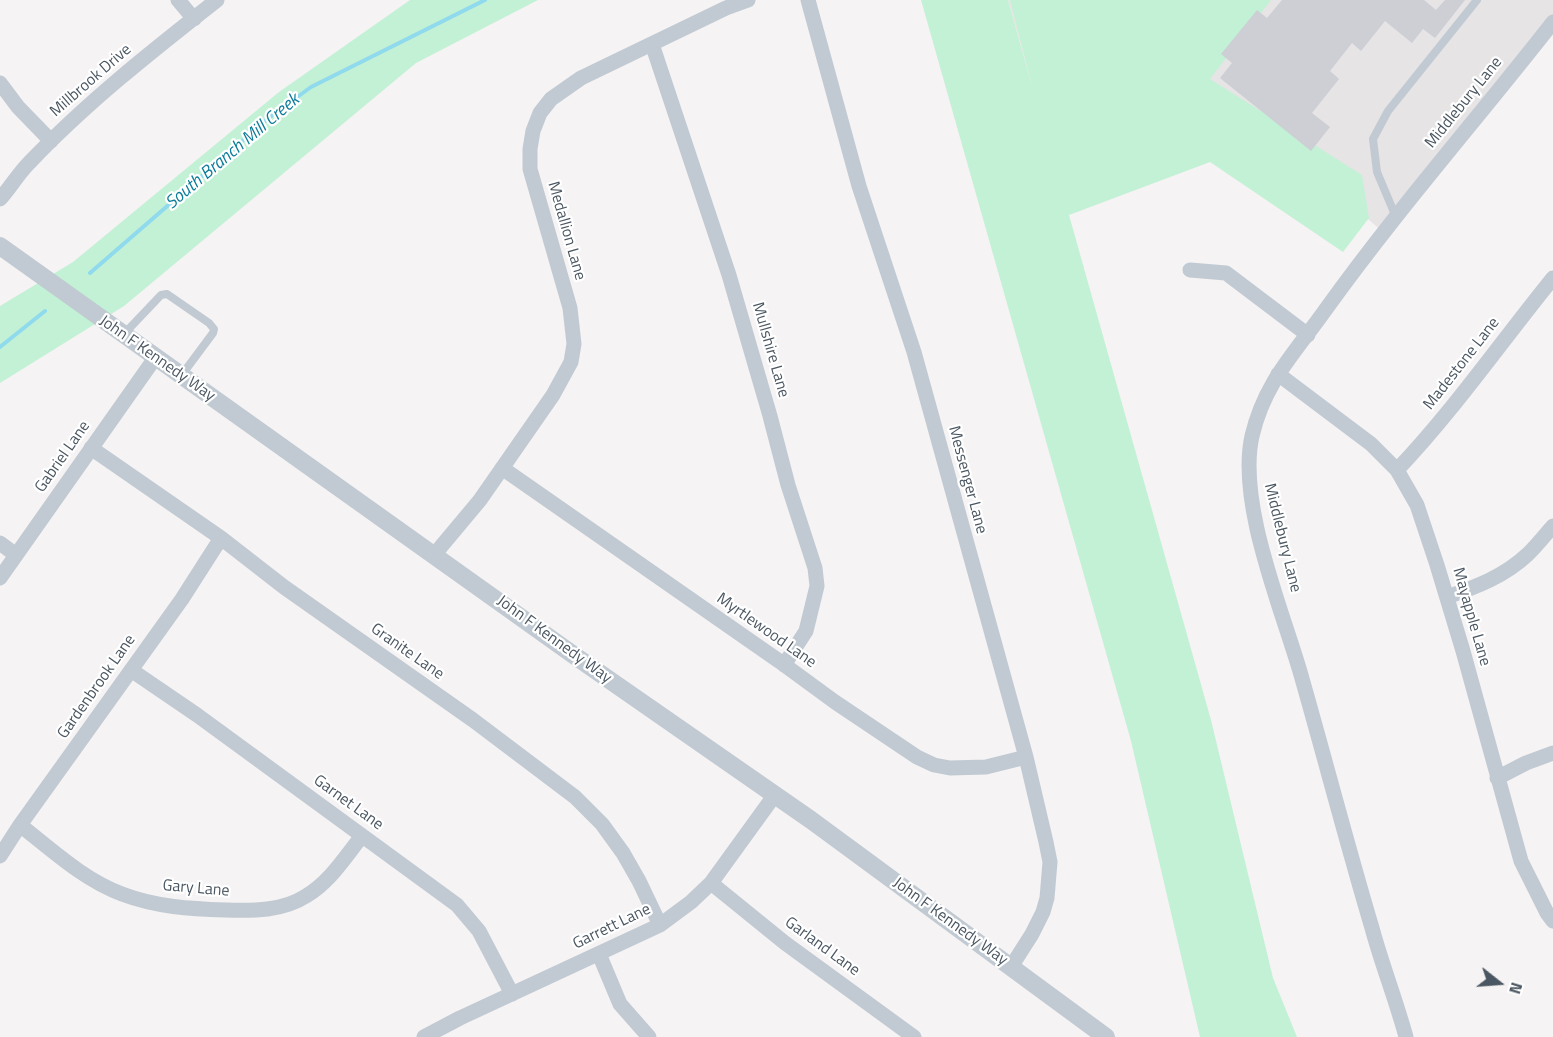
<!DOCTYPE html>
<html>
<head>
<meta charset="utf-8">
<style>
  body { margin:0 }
  #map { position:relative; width:1553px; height:1037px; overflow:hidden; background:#f5f3f3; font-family:"Titillium Web",sans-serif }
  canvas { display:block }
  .north { position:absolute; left:1469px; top:953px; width:60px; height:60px; -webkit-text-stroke:4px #fff; paint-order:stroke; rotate:107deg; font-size:16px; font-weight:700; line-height:24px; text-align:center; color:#4a5661 }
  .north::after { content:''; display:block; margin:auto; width:21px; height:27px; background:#4a5661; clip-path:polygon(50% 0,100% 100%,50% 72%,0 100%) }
</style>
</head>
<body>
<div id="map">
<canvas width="1553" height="1037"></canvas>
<div class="north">N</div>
</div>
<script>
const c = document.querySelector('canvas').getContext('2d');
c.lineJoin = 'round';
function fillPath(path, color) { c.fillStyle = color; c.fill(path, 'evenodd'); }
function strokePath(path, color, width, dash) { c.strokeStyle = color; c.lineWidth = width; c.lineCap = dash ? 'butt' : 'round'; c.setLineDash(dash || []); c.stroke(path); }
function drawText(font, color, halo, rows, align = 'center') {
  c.font = font + ' "Titillium Web",sans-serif'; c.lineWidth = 4.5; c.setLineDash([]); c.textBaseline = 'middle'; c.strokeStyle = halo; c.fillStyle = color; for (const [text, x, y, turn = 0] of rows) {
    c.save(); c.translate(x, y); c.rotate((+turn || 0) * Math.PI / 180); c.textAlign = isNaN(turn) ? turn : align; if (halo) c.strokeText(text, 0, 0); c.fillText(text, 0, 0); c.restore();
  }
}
const education = new Path2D(`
  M1008,0H1553V21L1383,232L1297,158L1239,131L1061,187Z`);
const green = new Path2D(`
  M410,0H538L416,63L124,306L0,383V306L73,262L279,92Z
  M921,0H1008L1033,89L1010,0H1271L1210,79L1362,175L1369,218L1343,252L1210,162L1069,215L1211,720L1273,978L1297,1037H1200L1131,741Z`);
const stream = new Path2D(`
  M90,273L270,117L311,87L485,0
  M0,347L45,311`);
const building = new Path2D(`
  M1282,0H1424L1436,10L1445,0H1465L1435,38L1423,29L1412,43L1385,21L1361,51L1352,43L1330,71L1339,79L1312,113L1330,127L1311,151L1220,78L1232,63L1221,54L1257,10L1267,18Z`);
const service = new Path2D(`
  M1396,217L1377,172L1373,139L1388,111L1477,0
  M124,334L161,295L167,294L209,323L214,329L213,333L181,376`);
const minor = new Path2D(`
  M178,0L194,19
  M808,0L859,186L914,352L1026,757L1046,842L1050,862L1047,898L1043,912L1032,934L1011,967
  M652,44L729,275L770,416L788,485L815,568L817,586L806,631L784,665
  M0,83L18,107L51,141
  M0,199C10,188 18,174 29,163C86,103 152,51 217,0
  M1190,270L1226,273L1308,335
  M1278,374L1371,444L1397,470L1417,505L1437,565L1463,651L1521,861L1547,913L1553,921
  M91,448L221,538L284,587L473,720L575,797L602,824L623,853L639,881L660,925
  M502,468L779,661L835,702L917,757L934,765L950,768L986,767L1026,757
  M1397,470C1454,410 1501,342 1553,278
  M0,543L16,555
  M434,555L480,500L553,395L571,362L574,344L570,308L530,169V149L533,131L540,113L551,99L581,78L726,8L748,0
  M0,578L155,358
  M1447,597C1476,587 1505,576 1528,554C1537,545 1545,535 1553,526
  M131,670L197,715L457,905L479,931L512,994
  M1497,778L1526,763L1553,753
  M20,825C52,850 84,880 122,894C156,907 191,909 226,910C253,911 283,911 306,896C330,882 345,857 362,836
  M0,856L20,825L182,599L221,538
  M711,883L785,943L914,1037
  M599,954L620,1004L649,1037
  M424,1037L460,1018L660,925L691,902L711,883L774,796
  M1406,1037C1396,1000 1382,965 1372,928C1347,844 1325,759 1301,675C1282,609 1237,503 1252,436C1265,381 1295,353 1326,309C1397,210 1478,118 1553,22`);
const tertiary = new Path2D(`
  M0,246L575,656L811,820L1106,1037`);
const streetNames = [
  ["Millbrook Drive",91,81,-41],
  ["Middlebury Lane",1464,103,-51],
  ["Medallion Lane",566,231,74],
  ["Mullshire Lane",770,350,74],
  ["John F Kennedy Way",157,359,35],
  ["Madestone Lane",1462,364,-52],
  ["Gabriel Lane",63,457,-55],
  ["Messenger Lane",967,480,75],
  ["Middlebury Lane",1282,538,76],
  ["Mayapple Lane",1471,617,74],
  ["Myrtlewood Lane",766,631,35],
  ["John F Kennedy Way",554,640,36],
  ["Granite Lane",407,652,35],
  ["Gardenbrook Lane",97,687,-55],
  ["Garnet Lane",348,803,36],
  ["Gary Lane",196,889,5],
  ["John F Kennedy Way",950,922,36],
  ["Garrett Lane",612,927,-26],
  ["Garland Lane",822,947,36]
];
const waterNames = [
  ["South Branch Mill Creek",233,152,-40]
];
fillPath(education, '#e6e4e5');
fillPath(green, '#c3f1d5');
strokePath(stream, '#90daee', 4);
fillPath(building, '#cdcfd5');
strokePath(service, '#c1cad2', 8);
strokePath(minor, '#c1cad2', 15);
strokePath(tertiary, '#c1cad2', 18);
drawText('16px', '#4a5661', '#fff', streetNames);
drawText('italic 18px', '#0c7c9b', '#fff', waterNames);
</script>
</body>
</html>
